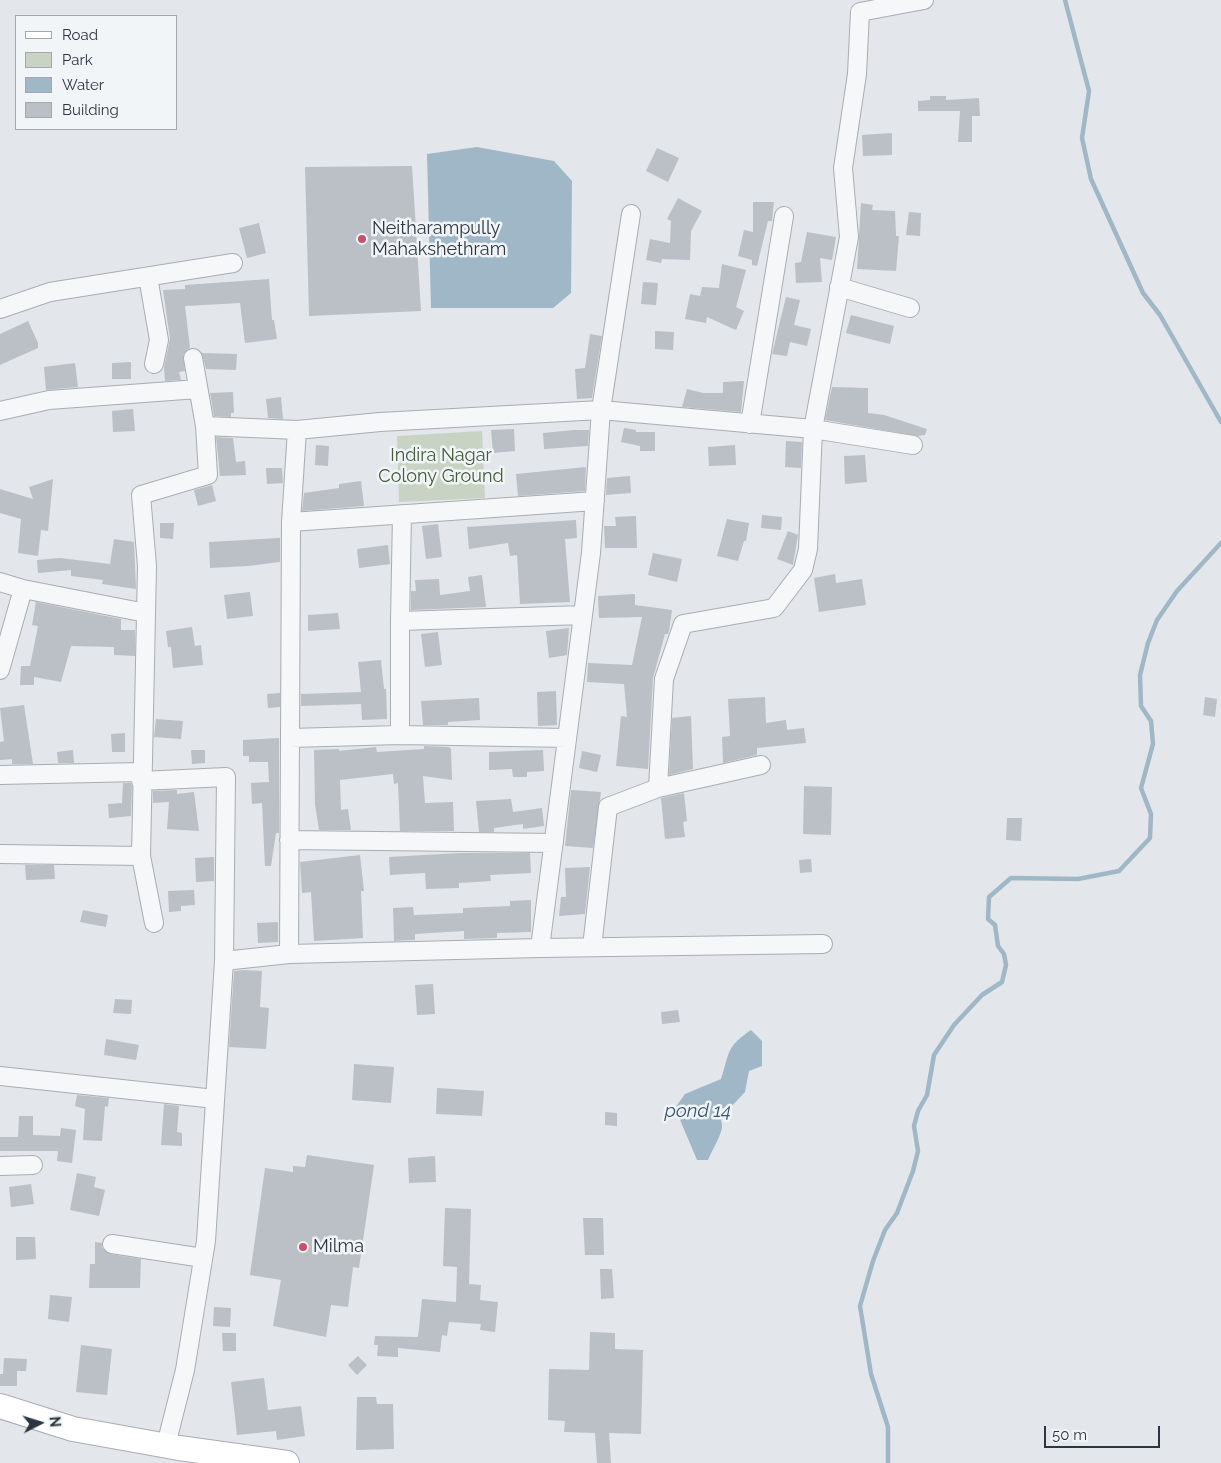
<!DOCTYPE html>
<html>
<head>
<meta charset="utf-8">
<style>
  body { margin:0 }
  #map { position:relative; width:1221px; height:1463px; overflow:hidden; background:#e3e6ea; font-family:Raleway,sans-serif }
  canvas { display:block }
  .legend { position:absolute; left:15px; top:15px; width:162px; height:115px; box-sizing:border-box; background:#f2f5f7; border:1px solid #a3a8ae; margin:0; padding:6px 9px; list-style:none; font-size:15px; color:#2c3541 }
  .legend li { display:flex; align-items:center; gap:10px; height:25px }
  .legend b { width:25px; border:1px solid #a3a8ae }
  .north { position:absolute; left:15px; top:1398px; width:50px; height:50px; -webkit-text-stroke:4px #f2f5f7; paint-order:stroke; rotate:85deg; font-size:14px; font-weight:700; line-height:20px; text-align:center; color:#2c3541 }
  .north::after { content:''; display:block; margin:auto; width:18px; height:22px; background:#2c3541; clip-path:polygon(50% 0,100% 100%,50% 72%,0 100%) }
  .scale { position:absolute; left:1044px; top:1426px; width:116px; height:22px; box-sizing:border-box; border:2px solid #2c3541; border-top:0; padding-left:6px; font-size:15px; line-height:18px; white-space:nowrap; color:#2c3541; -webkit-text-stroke:4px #f2f5f7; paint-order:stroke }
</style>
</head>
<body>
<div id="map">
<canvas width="1221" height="1463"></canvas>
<ul class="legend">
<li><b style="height:6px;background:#fff"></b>Road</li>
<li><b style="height:14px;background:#c9d3c4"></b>Park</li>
<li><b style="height:14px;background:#a0b7c7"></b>Water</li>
<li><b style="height:14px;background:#bac0c6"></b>Building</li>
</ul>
<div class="north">N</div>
<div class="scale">50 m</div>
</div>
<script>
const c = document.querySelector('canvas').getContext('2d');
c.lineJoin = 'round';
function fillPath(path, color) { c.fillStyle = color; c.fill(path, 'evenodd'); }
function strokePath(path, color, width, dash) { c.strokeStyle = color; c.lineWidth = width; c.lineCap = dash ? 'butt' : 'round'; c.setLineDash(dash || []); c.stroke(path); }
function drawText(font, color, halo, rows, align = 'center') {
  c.font = font + ' Raleway,sans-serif'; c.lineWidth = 5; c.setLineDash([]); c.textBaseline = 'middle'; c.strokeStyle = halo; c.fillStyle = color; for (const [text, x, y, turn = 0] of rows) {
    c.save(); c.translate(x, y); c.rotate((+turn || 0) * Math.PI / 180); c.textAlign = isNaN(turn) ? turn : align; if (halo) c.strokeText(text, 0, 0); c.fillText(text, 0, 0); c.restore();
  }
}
const green = new Path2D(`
  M482,431L485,498L399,502L397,436Z`);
const water = new Path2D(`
  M477,147L554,161L572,181L571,293L553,308H431L427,154Z
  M751,1030L762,1041V1066L749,1071L745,1092L730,1108H721C717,1116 723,1120 722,1128C720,1138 712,1150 708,1160H697L675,1108L685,1094L721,1079C730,1052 726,1047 751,1030Z`);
const stream = new Path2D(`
  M1065,0L1089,91L1082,138L1091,179L1143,293L1160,315L1221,422
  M888,1463V1427L871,1374L860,1306L873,1261L885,1230L897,1213L913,1171L918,1151L914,1126L918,1111L927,1095L934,1055L954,1025L982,995L1002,982L1006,965L1004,954L998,946L995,925L988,919L989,897L1011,878L1078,879L1119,871L1150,838L1151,814L1141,788L1153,744L1151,721L1141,706L1140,675L1148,643L1157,620L1177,591L1221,543`);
const building = new Path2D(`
  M930,96H946V100L979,98L980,116H972V142H958L960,111H918V101L930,100Z
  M892,133V155L863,156L862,135Z
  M657,148L679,158L668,182L646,171Z
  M412,166L421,311L309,316L305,167Z
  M678,198L702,211L691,231L690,260L662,259L661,263L646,260L650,239L670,243L671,221L667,219Z
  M753,202H774L772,221H768L757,266L752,265V260L738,256L744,230L753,232Z
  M861,203L873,205L872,210L895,211L896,236H899L896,271L857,269Z
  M909,212L921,213L920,236L906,235Z
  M259,223L266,253L247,258L239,228Z
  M807,232L836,237L832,260L820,258L822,282L796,283L795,263L801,262Z
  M722,264L746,270L736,307L744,311L736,330L707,317L706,323L685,319L690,294L700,296L702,287L719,288Z
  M269,279L272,320H274L277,339L245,343L240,303L185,306L190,348L183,355L185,371L179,372L181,380L165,381L164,367L170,339L163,290L185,289V285Z
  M643,282L658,283L656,305L641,304Z
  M786,297L800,300L794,325L811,329L807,346L790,342L787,356L772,354Z
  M851,315L894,326L890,344L846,333Z
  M28,321L38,343V348L0,365V334Z
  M655,331L674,332L673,350L655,349Z
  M590,334L602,336L592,398L577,399L575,369L585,368Z
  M202,353L237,354L236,370L206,369Z
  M131,362V379H112V363Z
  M75,363L78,387L46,390L44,367Z
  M744,381L741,412L682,407L687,389L703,393H723V382Z
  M832,387L868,388V413L884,415L927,429L925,435L917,436L825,420Z
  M233,392L234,413H231V417L214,416L210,393Z
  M281,397L283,419L268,418L266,399Z
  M133,409L135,431L113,432L112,411Z
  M624,428L636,430V432H655V451H640V446L621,442Z
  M514,429L515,451L493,453L491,430Z
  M574,430H589L588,446L544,449L543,433Z
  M216,437L233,438L236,462L245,461L246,475L220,476Z
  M786,441L802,442L801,468L785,467Z
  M316,445L329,446L328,466L315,465Z
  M735,445L736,465L709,466L708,447Z
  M865,455L867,482L845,484L844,456Z
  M586,467L585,491L518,496L516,474Z
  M266,468H282L283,483L267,484Z
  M630,476L631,493L606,495L607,478Z
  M53,479L48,531L41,530L38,556L18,553L21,519L0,513V489L33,499L29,487Z
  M361,481L364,506L302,511L304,493L339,488V484Z
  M212,485L216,501L198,506L194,490Z
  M762,515L782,517L781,530L761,528Z
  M636,516L637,548H605L604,526H616L615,517Z
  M727,519L749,523L746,541H744L738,561L717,556Z
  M576,520L577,538L565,539L570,602L520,604L517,555L510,556L508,543L469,549L467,527Z
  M160,523H174L173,539L160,538Z
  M438,524L442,557L426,559L422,526Z
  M788,531L798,535L793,565L777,559Z
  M280,538V562L248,566L210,568L209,542Z
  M114,539L134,542L136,589L102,584L103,580L71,576V570L38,573L37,560L60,558L110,564Z
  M388,545L390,564L359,568L357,549Z
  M653,553L682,559L677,582L648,575Z
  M835,574L836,583L862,579L866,605L819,612L814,578Z
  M482,575L486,607L411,610V591H416L415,580L439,579L440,595L470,591L468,577Z
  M250,592L253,616L227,619L224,595Z
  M635,594V605L672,610L669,631L668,634H665L653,678L648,769L616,766L621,716L627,717L624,684L587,682L588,663L632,665L642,617L599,618L598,596Z
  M36,602L121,619V630H135V656L114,655V647L71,646L61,682L34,677V685H20L21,666H30L38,626L32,625Z
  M338,613L340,629L308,631V615Z
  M192,627L195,646L201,645L203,665L173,668L171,647H168L166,631Z
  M569,628L567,655L549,658L546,631Z
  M438,632L442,665L425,667L421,634Z
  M381,660L384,689H386L387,719L362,720L361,704L301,706V694L361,692L358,662Z
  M556,691L557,725L538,726L537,692Z
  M280,693V707L268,708L267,694Z
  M765,697L766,723L786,720L787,730L804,728L806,743L757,748V755L723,763L722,737L730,736L728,699Z
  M1205,697L1217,699L1215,717L1203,715Z
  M479,698L480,720L448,722V725H423L421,701Z
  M24,705L33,764H12V759L0,760V742L4,741L0,708Z
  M691,716L693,769L669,775L672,718Z
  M156,719L183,721L181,739L154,737Z
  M125,733V752H112L111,734Z
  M279,738V833H276L271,866H265L262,803L252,804L251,783L269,782L268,762H249V756H243V740Z
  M424,746L449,747L451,749L452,780L423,776L425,803L453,802L454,831H400L398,783L394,784L393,774L340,780L341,810L348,809L351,830H319L315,804L314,750L339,749V751L376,747L377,752L424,749Z
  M73,750L74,763H58L57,752Z
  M191,750H205V763L192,764Z
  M543,750L544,771L527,772V777H513L512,769L489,770V752Z
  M582,751L601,755L597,772L579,768Z
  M123,783H131L132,786L131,816L109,818L108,804L122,803Z
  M804,786L832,787L831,835L803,834Z
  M177,790V794L194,792L199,831L167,829L169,802L153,803V791Z
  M571,790L601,792L593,848L565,846Z
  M684,793L687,821L683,822L685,837L665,839L661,798Z
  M511,799L513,812L542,808L544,826L523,829V824L494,828V832H479L476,801Z
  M1007,818H1022L1021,841L1006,840Z
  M460,853H530L531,873L490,875L491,881L459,883V888L426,889L425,873L390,875L389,857Z
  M360,855L364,891H361L363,938L314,941L311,892L302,893L300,862Z
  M214,857V881L196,882L195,858Z
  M811,859L812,872L800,873L799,860Z
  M25,865H54L55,879L26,880Z
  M590,867L585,914L559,916L561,897H566L565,868Z
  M194,890L195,905L181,906V911L169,912L168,891Z
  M531,900V932L497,933V938L464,939V931L415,934V940L394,941L393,908L413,907L414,915L463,913V908L510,906V901Z
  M83,910L108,915L106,927L80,922Z
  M278,922V942L258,943L257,923Z
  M244,970L262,971L260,1007L269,1008L266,1049L229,1047L234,971Z
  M433,984L435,1014L417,1015L415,985Z
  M115,999L132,1000L131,1014L113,1013Z
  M678,1010L680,1022L662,1024L661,1012Z
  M106,1039L139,1045L136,1060L104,1055Z
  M354,1064L394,1067L391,1103L352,1100Z
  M437,1088L484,1091L482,1116L436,1114Z
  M77,1095L109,1098L108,1107L105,1106L102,1141L83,1140L85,1109L75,1106Z
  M164,1104L179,1106L177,1132L182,1133V1146L161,1145Z
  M605,1112L617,1113V1126L605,1125Z
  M19,1116H33V1135L60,1136L61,1128L76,1130L72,1163L57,1161L58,1151H0V1137H18Z
  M307,1155L374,1165L359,1268L353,1267L348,1307L331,1305L326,1337L273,1326L281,1280L250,1275L265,1168L293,1172V1166L305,1167Z
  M435,1156L436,1182L409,1183L408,1158Z
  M77,1173L96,1177L94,1187L105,1190L99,1216L70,1210Z
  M31,1184L34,1204L11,1207L9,1187Z
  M445,1208L471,1209L469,1284L481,1285L480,1300L498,1302L495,1332L480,1330L481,1324L449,1322L447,1336L442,1335L440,1352L398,1348V1357L377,1356L378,1345H374L375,1336L418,1337L422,1299L456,1302L457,1267L443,1266Z
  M583,1218H603L604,1255H585Z
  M16,1237H35L36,1259L16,1260Z
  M95,1242L102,1243V1248L110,1254L141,1259L140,1288H89L90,1264H95Z
  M600,1269H612L614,1298L601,1299Z
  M50,1295L72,1297L69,1322L48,1319Z
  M214,1307L231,1308L230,1327L213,1326Z
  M590,1332L615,1333V1349L643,1350L641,1434L609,1433L611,1463H597L595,1433L564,1432L565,1421L548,1420L549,1369L589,1370Z
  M222,1333H236V1351H223Z
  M81,1345L112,1349L107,1395L76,1392Z
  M358,1356L367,1365L357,1375L348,1365Z
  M4,1358L27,1359L26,1371H17V1386H0V1374H3Z
  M264,1378L268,1410L301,1406L305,1436L277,1440L276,1431L237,1435L231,1382Z
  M357,1397H376L377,1404H393L394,1449L356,1450Z`);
const minor = new Path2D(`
  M148,277L159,340L154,364
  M839,287L910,308
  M0,309L50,292L233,263
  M193,358L205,426
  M0,411L49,400L198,389
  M750,424L784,216
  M402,514L400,621L583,615
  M291,522L595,501
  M0,582L23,589L0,670
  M23,589L146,613
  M400,621V735L567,738
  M290,738L400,735
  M0,775L141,772
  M141,781L226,777L224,961
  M658,788L664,679L683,624L774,608L803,570L808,549L813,429L913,445
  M289,840L554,843
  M0,854L141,856L154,923
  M141,856L147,566L141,495L208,475L205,426L297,430
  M592,947L608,807L658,788L761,765
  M540,948L823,944
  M289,954L540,948L591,553L601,410L631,214
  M0,1076L215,1099
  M0,1166L33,1165
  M112,1244L203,1258
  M166,1445L185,1370L206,1241L224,961L289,954L291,522L297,430L380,422L601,410L813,429L849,237L843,168L857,74L860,12L924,0`);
const secondary = new Path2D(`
  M0,1406L73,1429L179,1448L287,1463`);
const markers = [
  [362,239,5,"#c6516d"],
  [303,1247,5,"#c6516d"]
];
const poiNames = [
  ["Neitharampully",372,229],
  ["Mahakshethram",372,250],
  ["Milma",313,1247]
];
const parkNames = [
  ["Indira Nagar",441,456],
  ["Colony Ground",441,477]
];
const waterNames = [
  ["pond 14",698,1111]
];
fillPath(green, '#c9d3c4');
fillPath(water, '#a0b7c7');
strokePath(stream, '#a0b7c7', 4.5);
fillPath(building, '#bac0c6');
strokePath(minor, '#a8adb4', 20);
strokePath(secondary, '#a8adb4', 26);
strokePath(minor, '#f5f7f8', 18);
strokePath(secondary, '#fff', 24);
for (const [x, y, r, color] of markers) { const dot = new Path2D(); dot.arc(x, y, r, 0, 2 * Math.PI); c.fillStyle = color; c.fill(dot); strokePath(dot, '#f2f5f7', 2); }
drawText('18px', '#2c3541', '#f2f5f7', poiNames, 'left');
drawText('18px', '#435c3a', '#f2f5f7', parkNames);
drawText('italic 19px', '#385772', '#f2f5f7', waterNames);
</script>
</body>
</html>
